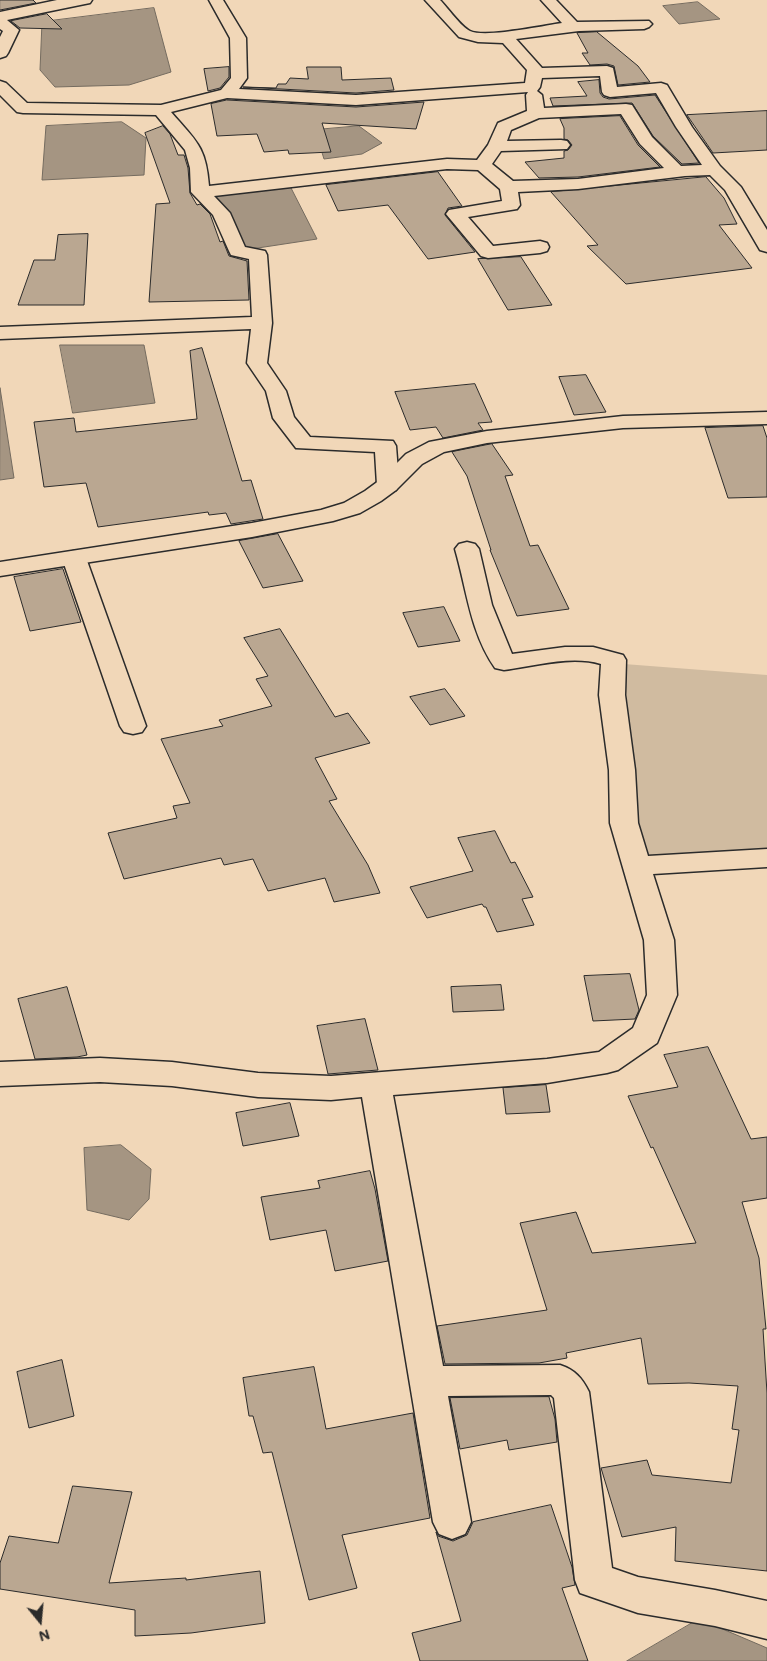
<!DOCTYPE html>
<html>
<head>
<meta charset="utf-8">
<style>
  body { margin:0 }
  #map { position:relative; width:767px; height:1661px; overflow:hidden; background:#f1d7b8; font-family:Mali,sans-serif }
  canvas { display:block }
  .north { position:absolute; left:15px; top:1596px; width:50px; height:50px; -webkit-text-stroke:4px #f1d7b8; paint-order:stroke; rotate:163deg; font-size:14px; font-weight:700; line-height:20px; text-align:center; color:#2b2b2b }
  .north::after { content:''; display:block; margin:auto; width:18px; height:22px; background:#2b2b2b; clip-path:polygon(50% 0,100% 100%,50% 72%,0 100%) }
</style>
</head>
<body>
<div id="map">
<canvas width="767" height="1661"></canvas>
<div class="north">N</div>
</div>
<script>
const c = document.querySelector('canvas').getContext('2d');
c.lineJoin = 'round';
function fillPath(path, color) { c.fillStyle = color; c.fill(path, 'evenodd'); }
function strokePath(path, color, width, dash) { c.strokeStyle = color; c.lineWidth = width; c.lineCap = dash ? 'butt' : 'round'; c.setLineDash(dash || []); c.stroke(path); }
const green = new Path2D(`
  M624,664L767,675V857L641,863Z`);
const water = new Path2D(`
  M698,2L720,19L679,24L663,6Z
  M154,8L171,72L129,85L55,87L40,70L42,22Z
  M122,122L146,138L144,175L42,180L46,126Z
  M359,126L382,143L362,154L324,159L315,130Z
  M289,184L317,239L238,251L221,213L195,195Z
  M60,345H144L155,403L73,413Z
  M0,388L14,478L0,480Z
  M121,1145L151,1169L149,1199L129,1220L87,1210L84,1148Z
  M699,1619L767,1648V1661H627Z`);
const building = new Path2D(`
  M0,0H33L36,3L0,10Z
  M47,14L62,29L20,28L11,21Z
  M597,32L638,66L650,82L618,85L614,66L607,64L590,65L582,53H588L577,33Z
  M229,67V77L220,88L208,91L204,69Z
  M307,67H341L342,80L391,78L394,90L356,93L243,87L276,88L278,84H286L290,78L308,79Z
  M599,80L600,93L603,97L609,99L655,95L699,163L682,164L653,136L632,103L553,106L550,98L587,96L578,82Z
  M227,100L356,107L424,102L416,129L322,123L331,152L289,154L288,150L264,152L257,134L217,136L211,104Z
  M767,111V150L713,153L687,115Z
  M620,116L638,145L660,167L578,177L539,178L525,162L564,158V151L568,150L572,145L568,140L564,139V128L560,119Z
  M163,126L170,134L178,155H184L188,168L190,193L197,205L200,204L210,214L220,242L223,241L229,256L247,261L249,300L149,302L156,204L170,203L145,133Z
  M438,172L462,206L448,208L445,215L475,252L428,259L388,205L338,211L326,185Z
  M706,177L724,198L737,224L719,225L752,268L626,284L587,246L598,245L551,192Z
  M88,234L84,305H18L34,260H55L58,235Z
  M521,257L552,305L508,310L478,259Z
  M202,348L242,481L251,480L263,519L231,524L226,513L209,515L208,512L98,527L86,483L44,487L34,422L74,418L76,432L197,419L190,351Z
  M586,375L606,412L574,415L559,377Z
  M475,384L492,422L478,423L483,430L443,438L436,427L410,430L395,392Z
  M763,426L767,438V497L728,498L705,428Z
  M492,444L513,475L505,476L530,546L538,545L569,609L517,616L490,550H491L467,476L452,452Z
  M278,534L303,581L263,588L239,541Z
  M63,569L81,622L30,631L14,577Z
  M444,607L460,641L418,647L403,613Z
  M280,629L335,717L348,713L370,743L315,758L337,799L329,801L368,865L380,893L334,902L325,878L268,891L253,859L224,865L221,858L124,879L108,833L177,818L173,806L190,803L161,739L223,726L219,720L272,706L256,679L268,676L244,638Z
  M445,689L465,716L430,725L410,697Z
  M495,831L511,863L515,862L533,897L522,899L534,925L497,932L486,907H484L482,904L427,918L410,887L473,871L458,838Z
  M630,974L639,1010L635,1019L593,1021L584,976Z
  M501,985L504,1010L453,1012L451,987Z
  M67,987L87,1055L77,1057L35,1059L18,999Z
  M365,1019L378,1070L328,1074L317,1026Z
  M708,1047L751,1139L767,1137V1198L742,1202L759,1258L766,1329H763L767,1393V1571L675,1561L676,1527L622,1537L601,1468L647,1460L652,1475L731,1483L739,1430L732,1429L738,1386L689,1383L648,1384L641,1338L566,1353L567,1358L539,1363L445,1364L437,1326L547,1310L520,1223L576,1212L592,1253L696,1243L653,1147L651,1148L628,1096L678,1087L664,1055Z
  M546,1085L550,1112L506,1114L503,1088Z
  M290,1103L299,1136L243,1146L236,1113Z
  M370,1171L375,1189L388,1261L335,1271L326,1230L270,1240L261,1197L320,1188L318,1181Z
  M62,1360L74,1416L29,1428L17,1372Z
  M314,1367L326,1429L413,1413L430,1518L342,1535L357,1588L309,1600L272,1452L263,1453L253,1416H249L243,1378Z
  M549,1397L555,1419L557,1442L509,1450L507,1440L460,1449L450,1398Z
  M73,1486L132,1492L109,1583L186,1578V1580L260,1571L265,1623L191,1633L135,1636V1610L0,1589V1563L9,1536L58,1543Z
  M551,1505L572,1567L575,1585L562,1588L588,1661H420L412,1633L461,1621L436,1532L438,1536L453,1541L467,1535L473,1522Z`);
const street = new Path2D(`
  M57,0H92L90,3L85,4L7,20L19,30L8,53L6,56L0,58V37L3,31L0,29V12Z
  M209,0H223L246,38L247,78L239,89L356,95L525,83L527,70L503,43L478,42L459,37L425,0H440C448,8 461,27 470,31C485,38 542,26 562,23L541,0H556L577,22L649,21L652,24L649,27L644,29L579,31L516,39L542,68L607,66L613,68L617,87L661,83L667,85L692,127L720,166L741,187L767,230V252L760,250L725,190L710,175L685,176L578,189L518,192L520,205L517,209L468,217L493,246L540,241L547,243L549,247L547,251L540,253L488,258L481,256L446,214L449,210L455,209L502,201L500,189L478,170L447,169L214,196L230,213L245,247L265,251L267,255L272,323L267,363L286,391L294,417L310,437L393,441L396,446L399,485L396,490L388,492L380,490L377,485L375,452L296,448L273,418L266,391L247,363L251,329L0,339V327L252,317L249,259L231,255L229,251L213,215L191,192L190,168L185,150L156,115L23,113L17,112L0,95V81L6,83L27,103L161,105L221,90L231,78L230,38ZM600,76L602,92L604,95L610,97L656,93L676,127L702,165L681,166L652,137L632,105L626,104L544,108L542,95L537,91L540,87L542,78ZM528,92L526,95L527,111L498,123L488,145L477,160L447,159L209,186C206,146 196,141 171,112L227,98L356,105ZM621,114L640,144L664,168L578,179L513,181L492,164L501,151L567,149L570,145L567,141L561,140L507,141L511,130L539,118Z
  M467,542L475,544L479,549L492,605L512,654L565,647H593L623,655L626,660L625,695L635,770L638,823L648,856L767,849V867L653,874L674,940L677,995L657,1043L618,1070L607,1073L547,1083L393,1095L443,1366L560,1365C575,1370 582,1378 589,1392L612,1568L638,1577L715,1590L767,1601V1639L715,1626L638,1613L580,1593L575,1580L554,1398L551,1395L448,1396L471,1522L465,1534L452,1539L439,1534L433,1522L362,1097L331,1100L258,1097L172,1086L100,1082L0,1086V1062L100,1058L172,1062L258,1073L331,1076L547,1059L599,1052L633,1028L647,995L644,940L610,823L609,770L599,695L601,664C571,655 535,666 504,670L495,668C470,632 467,590 455,549L459,544Z
  M74,551L82,553L86,558L146,726L142,732L133,734L124,732L120,726L62,558L66,553Z`);
const secondary = new Path2D(`
  M767,412V424L623,428L487,443L444,452L422,464L396,490L381,501L360,513L333,521L252,537L0,576V562L252,523L321,510L344,503L365,491L380,480L406,454L429,442L487,431L623,416Z`);
fillPath(green, '#d0bba0');
fillPath(water, '#a59582');
strokePath(water, '#746b5f', 1);
fillPath(building, '#baa791');
strokePath(building, '#2b2b2b', 1);
strokePath(street, '#2b2b2b', 3);
strokePath(secondary, '#2b2b2b', 3);
fillPath(street, '#f1d7b8');
fillPath(secondary, '#f1d7b8');
</script>
</body>
</html>
